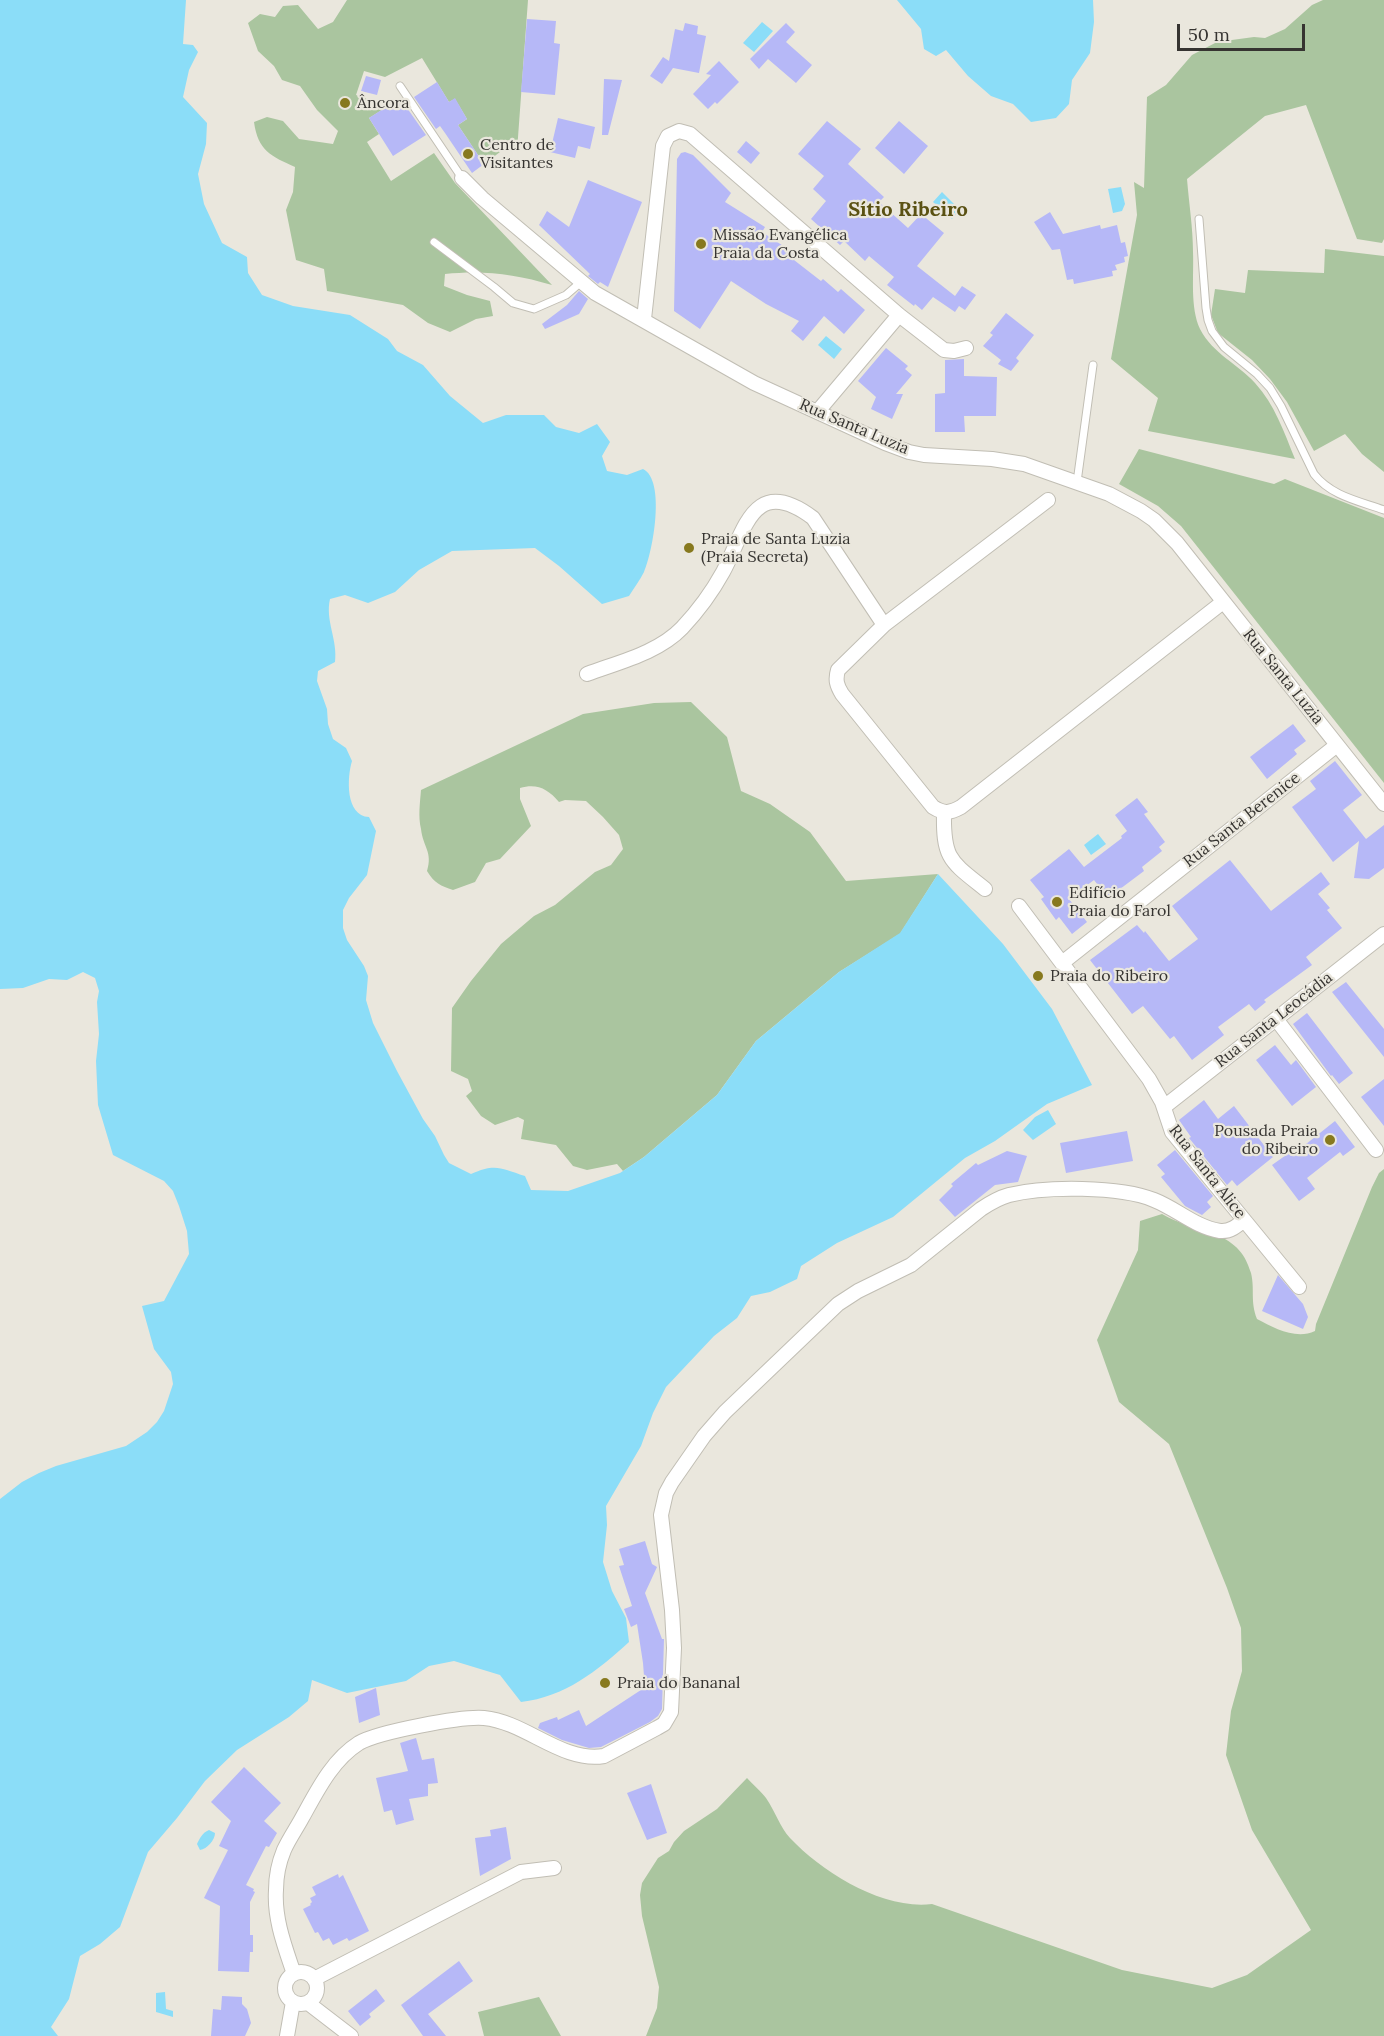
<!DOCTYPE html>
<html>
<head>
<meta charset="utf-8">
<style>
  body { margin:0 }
  #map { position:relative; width:1384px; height:2036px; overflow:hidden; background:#eae7dd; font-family:Lora,serif }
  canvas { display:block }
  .scale { position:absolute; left:1177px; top:24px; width:128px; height:27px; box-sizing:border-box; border:3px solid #363431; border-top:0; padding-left:8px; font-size:18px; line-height:21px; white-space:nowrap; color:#363431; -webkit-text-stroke:4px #eae7dd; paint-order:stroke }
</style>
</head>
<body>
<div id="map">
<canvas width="1384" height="2036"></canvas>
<div class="scale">50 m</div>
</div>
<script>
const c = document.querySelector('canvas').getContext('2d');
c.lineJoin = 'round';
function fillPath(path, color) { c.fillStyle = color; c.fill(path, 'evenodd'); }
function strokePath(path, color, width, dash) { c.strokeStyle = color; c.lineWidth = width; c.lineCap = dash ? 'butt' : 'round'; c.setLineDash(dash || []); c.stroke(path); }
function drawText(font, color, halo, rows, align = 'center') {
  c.font = font + ' Lora,serif'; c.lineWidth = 4.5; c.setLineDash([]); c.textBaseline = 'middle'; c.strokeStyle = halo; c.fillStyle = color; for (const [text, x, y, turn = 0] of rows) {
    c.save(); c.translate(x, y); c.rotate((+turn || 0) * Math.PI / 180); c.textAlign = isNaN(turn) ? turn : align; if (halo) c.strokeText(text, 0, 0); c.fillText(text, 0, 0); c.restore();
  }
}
const green = new Path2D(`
  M347,0H528L517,151L504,149L484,164L458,125L467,119L455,99L449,102L422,58L385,77L364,71L356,95L377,102L382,110L369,118L379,134L367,142L391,181L434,153L455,183L552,285C515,274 483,270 445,274L444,286L467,295L490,301L493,316L476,319L450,332L428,323L403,305L327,291L324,269L296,260L286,210L293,192L295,167C271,156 258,151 254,122L267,117L283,121L299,139L333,144L338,131L317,110L300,86L282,80L274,66L258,51L248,23L260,14L275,17L283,6L298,5L318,29L333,22Z
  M1323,0H1384V239L1382,243L1357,239L1306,105L1265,116L1187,179C1189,204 1193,228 1193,252C1194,277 1190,307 1200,329C1213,354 1237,363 1255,383C1275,405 1284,432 1295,459L1148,431L1158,398L1111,359L1137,215L1134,182L1144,188L1147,97L1166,85L1192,55L1217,42L1254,37L1265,38L1285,29L1312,5Z
  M1325,249L1384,256V472L1362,454L1345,434L1314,451L1287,402L1270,379L1252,360L1218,333L1211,315L1215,289L1245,293L1248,270L1324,273Z
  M1139,449L1274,484L1285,479L1384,518V783L1181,526L1158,506L1119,484Z
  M691,702L727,737L741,791L770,804L810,832L846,881L938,874L900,934L839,972L756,1041L717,1095L644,1157L623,1171L617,1164L587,1170L573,1166L556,1145L521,1139L524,1120L518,1117L495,1125L481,1116L466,1096L472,1091L468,1079L451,1071L452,1008L471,981L501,944L534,916L555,905L595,872L611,865L623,849L619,835L603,817L586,801L565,800L559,802C548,789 537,783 520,788V799L531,826L500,859L486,863L475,882L453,890C441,886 434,883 427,871C433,852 423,847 421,829C418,816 420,803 421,790L583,714L654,703Z
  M1384,1169V2036H646L657,2008L659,1987L642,1916L640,1895L642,1883L658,1858L669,1851L674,1842L684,1831L717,1809L747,1778C753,1785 761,1791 766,1798C775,1811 780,1827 790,1838C823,1873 883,1910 932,1904L1122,1970L1212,1988L1247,1975L1311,1930L1252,1830L1226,1755L1231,1711L1242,1671L1241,1628L1227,1588L1169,1444L1119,1402L1097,1340L1138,1250L1140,1221L1162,1214C1196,1234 1239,1228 1251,1273C1255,1290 1250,1301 1257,1319C1274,1328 1296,1340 1315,1331L1316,1324L1372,1187L1379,1173Z
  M539,1997L561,2036H484L478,2012Z`);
const water = new Path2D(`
  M0,0H186L183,44L193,45L198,52L189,70L183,97L207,123L206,144L198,174L204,204L222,243L247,257L248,273L262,295L293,306L350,315L388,339L397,351L423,365L450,396L483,423L506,415H544L556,427L579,433L597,424L610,442L602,456L607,471L627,475L643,469C666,480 653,552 644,572C640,580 634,588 629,596L602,604L559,566L535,548L452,551L419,570L395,592L368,603L345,595L330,599C325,621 338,640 335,662L318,671L317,681L327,709L328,724L333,739L346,748L352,761C347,777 345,816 369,817L376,831L367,875L349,898L343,910V928L347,940L364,966L368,976L366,1000L373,1023L397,1071L423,1119L435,1136L444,1155L449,1163L471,1174C495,1163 501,1168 525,1176L531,1190L568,1191L620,1173L644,1157L717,1095L756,1041L839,972L900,933L938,874L1003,944L1052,1009L1092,1085L1047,1104L995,1141L965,1158L893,1217L837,1243L801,1266L797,1279L770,1292L751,1296L737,1318L714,1336L666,1387L653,1413L641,1446L606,1506L607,1525L603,1562L612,1591L626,1618L629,1642C597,1671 565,1697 521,1702L500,1675L454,1661L429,1666L406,1681L347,1693L312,1680L308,1701L289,1717L237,1750L205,1781L177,1818L148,1852L120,1927L100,1944L80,1956L69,1999L51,2027L58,2036H0V1499L22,1482L39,1473L56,1466L126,1446L147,1432L157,1422L164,1411L173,1384L171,1372L154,1349L142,1306L164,1301L189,1254L187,1231L179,1206L173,1191L164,1181L113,1155L98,1105L96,1061L99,1034L97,1002L99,991L95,978L83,972L67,980L49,979L23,988L0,989Z
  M897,0H1093L1094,22L1090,53L1072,80L1069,104L1056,118L1031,122L1013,104L991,96L968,76L946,50L936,56L924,49L921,29Z
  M762,22L773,31L754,52L743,43Z
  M1121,187L1125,204L1122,211L1113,213L1108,189Z
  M942,192L960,210L952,219L933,202Z
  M826,336L842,349L834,359L818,345Z
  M1098,834L1106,844L1091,855L1084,845Z
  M1048,1110L1056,1124L1033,1140L1023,1130L1035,1117Z
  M209,1830L215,1833C215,1840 207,1849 200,1850L197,1844C200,1838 202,1833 209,1830Z
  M165,1992L166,2009L173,2011V2017L156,2012V1993Z`);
const building = new Path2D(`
  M527,19L556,21L554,43L560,44L555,95L521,92Z
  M685,23L698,26L697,34L706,36L699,73L673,68L662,84L650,76L663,57L669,61L675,29L683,31Z
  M786,23L795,32L786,42L812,65L796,83L768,59L759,69L750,59Z
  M719,61L739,82L717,104L715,102L708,109L693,94L711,75L706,74Z
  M366,76L381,80L377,95L361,91Z
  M604,79L622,80L608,135H602Z
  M437,82L449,102L455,98L467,119L458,125L484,164L472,173L445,133L440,126L436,129L414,97Z
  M400,98L426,135L393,156L369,118Z
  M558,118L595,127L590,149L578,146L575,158L550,152Z
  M827,121L861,149L848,164L884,197L879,202L908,228L921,214L944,233L917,266L955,296L962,286L976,295L965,310L959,306L955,312L933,297L922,310L915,304L914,306L887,285L894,277L869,256L865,261L844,241L840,245L811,219L826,201L813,189L824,176L798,154Z
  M899,121L928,146L904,174L875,148Z
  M746,141L760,153L751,164L737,152Z
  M685,152L693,155L731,193L725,202L765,227L762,232L797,255L794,260L821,281L823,279L838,292L841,289L865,310L844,334L824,316L803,341L791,331L799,321L766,304L731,281L700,329L674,311L677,159L681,153Z
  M588,180L642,202L608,287L600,282L598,284L588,276L590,274L539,225L547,211L569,227Z
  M1050,212L1063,234L1100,225L1101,229L1117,225L1121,243L1125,242L1128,256L1124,257L1125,262L1115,265L1117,270L1112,271L1113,276L1074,284L1073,279L1067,280L1060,249L1052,250L1034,222Z
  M579,291L588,299L579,314L545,329L542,324L567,305Z
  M1006,313L1034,335L1016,358L1019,361L1011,371L998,364L1001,360L983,346L993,335L990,333Z
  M886,348L908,366L905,369L912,375L896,394H903L892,419L871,409L876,397L858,381Z
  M964,359V376L997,377L996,416H964L965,432H935V394L945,393V360Z
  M1293,724L1306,741L1294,750L1297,754L1267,779L1250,757Z
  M1335,761L1362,795L1343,810L1366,839L1384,825V868L1369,879L1354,878L1359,841L1333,862L1292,807L1316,789L1310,781Z
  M1137,798L1148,812L1144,814L1165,842L1159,847L1162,851L1142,867L1144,871L1108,898L1094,880L1069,899L1087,922L1072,934L1059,917L1056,920L1041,899L1044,897L1030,880L1069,849L1084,867L1122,838L1121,836L1127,831L1115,815Z
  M1230,860L1271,911L1321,872L1330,884L1318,894L1330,908L1327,910L1342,928L1306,957L1312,965L1264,1000L1266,1002L1255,1011L1249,1004L1218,1027L1224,1035L1192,1060L1174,1036L1170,1039L1143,1006L1132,1014L1090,960L1137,925L1144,933L1145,931L1169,961L1198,939L1172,906Z
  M1346,982L1384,1029V1057L1332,992Z
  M1307,1013L1353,1073L1339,1084L1332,1075L1331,1076L1293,1024Z
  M1275,1045L1291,1065L1296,1060L1316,1087L1292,1106L1256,1060Z
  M1384,1079V1126L1361,1097Z
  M1204,1100L1218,1119L1234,1106L1273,1157L1237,1186L1232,1180L1227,1185L1189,1138L1191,1137L1179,1120Z
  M1335,1121L1355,1147L1343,1156L1340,1152L1307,1178L1315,1189L1299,1201L1272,1165L1289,1153L1291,1156Z
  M1127,1131L1133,1161L1066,1173L1060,1143Z
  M1175,1150L1213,1196L1207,1202L1211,1207L1202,1215L1185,1206L1161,1177L1165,1174L1157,1165Z
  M1007,1151L1027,1156L1018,1182L995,1185L955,1217L939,1200L953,1186L951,1184L976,1163L978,1165Z
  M1278,1275L1303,1304L1308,1317L1303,1329L1262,1311Z
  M645,1541L652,1564L657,1567L645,1593L662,1639H664L662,1709L658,1716L650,1722L601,1747L589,1748L562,1740L538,1728L540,1723L557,1717L558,1720L579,1710L586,1726L647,1686L642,1678L644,1676L643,1663L637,1624L631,1627L624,1609L632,1606L619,1566L624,1565L619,1549Z
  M376,1688L380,1715L359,1723L355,1697Z
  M416,1738L422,1760L434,1758L438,1783L428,1784V1796L409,1799L414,1820L396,1825L392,1810L384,1812L376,1778L408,1771L400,1743Z
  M244,1767L281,1803L264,1821L277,1833L269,1847L266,1846L246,1885L254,1889L253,1891L255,1892L250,1902V1935H253V1952H250L249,1972L218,1971L220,1906L204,1898L228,1850L219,1846L231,1821L211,1802Z
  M651,1784L667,1833L647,1840L627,1793Z
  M506,1827L511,1859L480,1876L475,1838L491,1836L490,1830Z
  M338,1874L339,1878L343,1875L369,1931L349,1941L347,1938L333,1945L329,1938L323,1941L318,1932L315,1933L303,1909L311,1905L310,1904L312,1902L310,1898L316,1895L312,1887Z
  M459,1961L473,1981L428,2014L446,2036H423L401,2005Z
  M376,1989L385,2001L369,2014L371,2017L360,2026L348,2011Z
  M222,1996L242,1997V2004L247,2009L251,2023L245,2036H211L213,2009L221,2010Z`);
const lane = new Path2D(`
  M400,86L462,178
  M1199,219L1206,308L1208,320L1212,331L1224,347L1257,374L1270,388L1281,406L1314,474C1331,496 1359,501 1384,510
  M434,242L494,287L513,303L534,309L566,295L581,282
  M1077,482L1093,365`);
const street = new Path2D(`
  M462,178L482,198L595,293L754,383L885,443L909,452L924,455L992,459L1024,464L1109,494L1141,511L1154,520L1177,543L1384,804
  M644,319L663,146L668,136L679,131L690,134L899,315L944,350L954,351L966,348
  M818,411L899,315
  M1048,500L884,625L838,670C835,680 837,686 842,694L933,807C944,814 950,813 961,807L1223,602
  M587,674C619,662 658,653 682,628C698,611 712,592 723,572C745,531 753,473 813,518L884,625
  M944,812C943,859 950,861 985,889
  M1019,906L1149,1079L1162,1102L1172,1132L1299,1287
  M1062,963L1337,745
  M1276,1019L1376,1150
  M1164,1107L1384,934
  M285 1988a16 16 0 1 1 32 0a16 16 0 1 1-32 0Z
  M294,1974C285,1947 274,1919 276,1890C276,1877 279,1862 284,1850C289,1839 296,1829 302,1818C317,1791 332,1760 359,1743C378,1732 462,1716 484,1718C526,1722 562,1763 604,1756L657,1728L664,1724L671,1712L674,1648L672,1610L661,1515L666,1493L672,1482L704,1436L725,1412L838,1304L858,1291L911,1265L981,1209C990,1203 998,1198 1009,1195C1045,1186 1120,1186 1154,1200C1177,1209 1195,1227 1220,1231C1230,1232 1237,1226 1244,1220
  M314,1979L521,1872L554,1868
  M308,2003L351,2036
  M287,2036L293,2002`);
const markers = [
  [345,103,6,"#87791e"],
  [468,154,6,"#87791e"],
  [701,244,6,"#87791e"],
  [689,548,6,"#87791e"],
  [1057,902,6,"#87791e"],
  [1038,976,6,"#87791e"],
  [1330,1140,6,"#87791e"],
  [605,1683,6,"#87791e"]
];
const poiNames = [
  ["Âncora",357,103],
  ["Centro de",480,145],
  ["Visitantes",480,163],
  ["Missão Evangélica",713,235],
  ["Praia da Costa",713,253],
  ["Praia de Santa Luzia",701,539],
  ["(Praia Secreta)",701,557],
  ["Edifício",1069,893],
  ["Praia do Farol",1069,911],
  ["Praia do Ribeiro",1050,976],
  ["Pousada Praia",1318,1131,"right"],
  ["do Ribeiro",1318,1149,"right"],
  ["Praia do Bananal",617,1683]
];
const streetNames = [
  ["Rua Santa Luzia",854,427,23],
  ["Rua Santa Luzia",1283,677,51],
  ["Rua Santa Berenice",1242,820,-38],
  ["Rua Santa Leocádia",1274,1020,-38],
  ["Rua Santa Alice",1207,1172,52]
];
const quarterNames = [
  ["Sítio Ribeiro",908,210]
];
fillPath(green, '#aac59f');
fillPath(water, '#8bddf8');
fillPath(building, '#b6b8f7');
strokePath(lane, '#c1beb4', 9);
strokePath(street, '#c1beb4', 16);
strokePath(lane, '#fff', 7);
strokePath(street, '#fff', 14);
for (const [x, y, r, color] of markers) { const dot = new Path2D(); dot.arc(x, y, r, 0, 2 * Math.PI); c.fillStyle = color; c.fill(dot); strokePath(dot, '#eae7dd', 2); }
drawText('16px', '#363431', '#eae7dd', poiNames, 'left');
drawText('16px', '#363431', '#eae7dd', streetNames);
drawText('bold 20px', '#5a5113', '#eae7dd', quarterNames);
</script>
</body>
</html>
